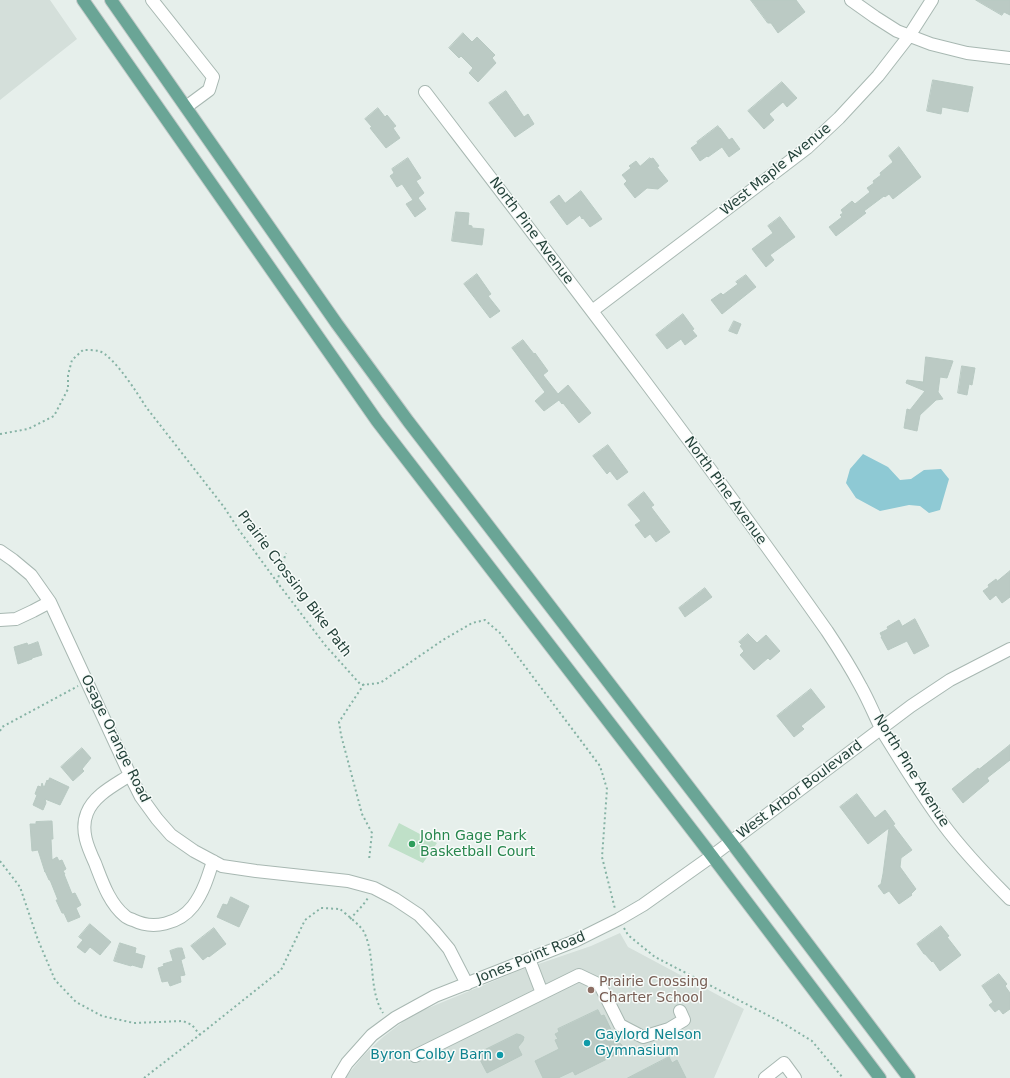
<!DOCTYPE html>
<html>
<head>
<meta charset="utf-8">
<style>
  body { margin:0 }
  canvas { display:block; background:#e6efeb }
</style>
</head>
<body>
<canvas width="1010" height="1078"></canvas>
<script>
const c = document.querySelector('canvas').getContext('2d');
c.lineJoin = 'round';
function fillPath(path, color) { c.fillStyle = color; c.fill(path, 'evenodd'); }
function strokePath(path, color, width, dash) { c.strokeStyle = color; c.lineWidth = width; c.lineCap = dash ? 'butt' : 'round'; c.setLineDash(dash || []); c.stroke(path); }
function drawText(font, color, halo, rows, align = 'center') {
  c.font = font + ' "DejaVu Sans",sans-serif'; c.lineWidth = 3; c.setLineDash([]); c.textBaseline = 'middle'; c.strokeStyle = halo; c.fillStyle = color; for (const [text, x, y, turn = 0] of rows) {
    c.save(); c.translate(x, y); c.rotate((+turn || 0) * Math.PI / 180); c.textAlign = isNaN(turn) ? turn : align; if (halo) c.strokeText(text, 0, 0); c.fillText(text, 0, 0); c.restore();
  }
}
const built = new Path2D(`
  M0,0H50L77,39L0,100Z
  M620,933L628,947L744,1009L714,1078H345L364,1055L383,1037L404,1021L421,1011L518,971L591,946Z`);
const green = new Path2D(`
  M399,823L437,843L423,863L388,846Z`);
const water = new Path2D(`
  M863,454L888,467L900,480L911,479L924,470L941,469L949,479L940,510L929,513L920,506L909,505L880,511L856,498L846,483L850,469Z`);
const building = new Path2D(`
  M751,0H796L805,12L778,33L771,23H768Z
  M976,0H1010V15L1004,12L1002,15Z
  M463,33L472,42L477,37L495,55L492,58L496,63L478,82L469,73L473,68L461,56L459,58L449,48Z
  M933,80L973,87L968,112L942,107L941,114L927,111Z
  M782,82L797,98L787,107L783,102L769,114L774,120L764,129L748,111Z
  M506,91L524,117L528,114L534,124L515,137L489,103Z
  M378,108L385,117L387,115L396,126L393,128L400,138L386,148L370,128L372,127L365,119Z
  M718,126L719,128H720L729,140L732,138L740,149L729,157L722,147L708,157L707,156L700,161L691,148L698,143L697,142Z
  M899,147L921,177L893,199L889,194L885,197L884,196L864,211L866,213L836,236L829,227L842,217L840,215L843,213L841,210L852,201L855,204L870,192L867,188L874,183L873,181L881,175L880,173L893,162L889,156Z
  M408,158L421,178L416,181L424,193L418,198L426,209L415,217L406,204L413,200L402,184L397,187L390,176L394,173L392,169Z
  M650,158L651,159L653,158L659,166L657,167L668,181L658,189L647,188L635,198L624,184L627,181L622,175L631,168L629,166L636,161L640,166Z
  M581,191L602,219L590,227L583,218L582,219L580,215L567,225L550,202L559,195L565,203Z
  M456,212L469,213L468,225L472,226V228L484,229L482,245L452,241Z
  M780,217L795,237L770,255L774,260L766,267L752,249L773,233L768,226Z
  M477,274L491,294L488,296L500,311L490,318L464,284Z
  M746,275L756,287L722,314L711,300L721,293L723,295L738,284L736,282Z
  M683,314L694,329L692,330L697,336L685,345L681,339L667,349L656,335Z
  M734,321L741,324L737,334L729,331Z
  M523,340L534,354L535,353L548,371L543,375L558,394L568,385L591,413L579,423L563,403L562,404L559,400L544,411L535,401L545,392L512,348Z
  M926,357L953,361L947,378L940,377L938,392L943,399L936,400L920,415L917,431L904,428L907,409L910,410L925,391L906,383L907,380L923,382Z
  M962,366L975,368L972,385L969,384L967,395L958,393Z
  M608,445L628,472L617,480L610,471L607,474L593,456Z
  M644,492L654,505L651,507L670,532L656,542L650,534L645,538L635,525L641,521L628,505Z
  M1010,571V597L1002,603L996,595L990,600L983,591L989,587L988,585L996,579L997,581Z
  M705,588L712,597L685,617L679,608Z
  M915,619L929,646L914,654L907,641L888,650L881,637H882L880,633L888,629L887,627L899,620L902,626Z
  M748,634L757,643L766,635L780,651L770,660L768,658L754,670L740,655L744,651L740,646L742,645L739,642Z
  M38,642L42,655L32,658V659L18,664L14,647L27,643L28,645Z
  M811,689L825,707L801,726L804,729L794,737L777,716Z
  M1010,745V760L987,778L989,781L963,803L952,789L978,768L979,769Z
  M82,748L91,758L82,769L84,771L73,781L61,767Z
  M50,778L69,787L60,805L45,799L46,803L43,810L33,805L37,795L35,794L38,786L41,787L42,783L44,788L47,780L48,781Z
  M857,794L875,818L885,810L895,824L893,825L912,850L901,858L900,867L916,889L911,894L912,895L899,904L889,891L884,894L878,886L881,884L883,874L889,828L868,844L840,807Z
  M50,821H52L53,839H51L52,860L57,857L59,861L62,860L66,869L63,871L65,874H64L72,894L75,893L81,905L76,908L80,917L68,922L64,913H62L56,900H58L50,880H49L45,871V872L38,850L32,851L30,824H36V822Z
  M231,897L249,906L239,927L217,917L223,904L227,905Z
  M90,924L111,942L100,955L90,947L85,953L77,947L83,940L79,937Z
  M941,926L949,936L947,937L961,955L940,971L933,961L932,962L925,954H924L917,944Z
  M214,928L226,944L209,957L208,956L203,960L191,946Z
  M120,943L136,948L135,953L145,956L142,968L132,965L131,966L114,961Z
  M178,948H182L185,958L181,960L185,975L180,976L181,982L170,986L168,981L162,982L158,968L164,966L163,964L173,961L170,951Z
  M999,974L1007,984L1005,986L1010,993V1009L1003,1014L999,1009L995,1012L989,1005L993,1002L982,986Z
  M598,1010L601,1016L604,1015L617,1042L621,1044L625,1050L575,1075L573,1071L558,1078H543L535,1061L559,1049L555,1040L558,1039L555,1034L559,1032L558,1029Z
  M517,1034L521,1035L524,1037L523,1041L518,1047L522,1055L487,1073L477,1054Z
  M669,1057L672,1063L677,1060L686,1078H628Z`);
const path = new Path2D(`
  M0,434L28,429L54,416L68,389V375L72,360L83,350C88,350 94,350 99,351C113,355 138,394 146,407L224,507L239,530L277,582L325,645L361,685L380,683L443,640L472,623L485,620L500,633L600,766L607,789L602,857L615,909
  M277,582L281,568L286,553
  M364,684L339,722L341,735L362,814L372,833L369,860
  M0,731L2,727L78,686
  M0,861L20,887L38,940L55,980L76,1002L102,1016L134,1023L183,1021L192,1025L200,1035
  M350,919L363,905L368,898
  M624,928L628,935L655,957L781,1022L812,1041L843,1078
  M144,1078L202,1033L281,970L305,920L321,908L340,909C346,914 361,926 364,932C376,957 368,989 383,1013`);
const minor = new Path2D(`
  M152,0L213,77L209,90L186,107
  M851,0L875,17L897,31L931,44L967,53L1010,58
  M425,92C561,270 698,448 827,631C839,649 851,668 861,687C869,701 875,717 883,732C902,763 922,795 943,824C963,851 987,876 1010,899
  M592,311L752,190L807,148L839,118L878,76L909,36L932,0
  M0,551L13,560L31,575L50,602L130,775L141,797L157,819L171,835L194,851L222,866L256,871L348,881L374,888L395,899L419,915L434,931L449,949L467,984
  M0,620L16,619L33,611L50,602
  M130,775C115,785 94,795 87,813C80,830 88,848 95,863C102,881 109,903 125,916C127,918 130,919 133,920C153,930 179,924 193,906C203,893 208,877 213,861
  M529,959L542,993
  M415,1056L579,975L600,985L620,1025L643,1037L669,1029L684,1020L680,1011
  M338,1078L347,1063L372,1035L395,1018L435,996L575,941L619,919L643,905L712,856L911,706L950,680L1010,649
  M765,1078L784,1063L795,1078`);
const major = new Path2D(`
  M83,0L377,421L712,856L880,1078
  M111,0L337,324L408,421L731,842L909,1078`);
const markers = [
  [412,844,4,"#2e9e5b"],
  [591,990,4,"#8d6e63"],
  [587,1043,4,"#0f9aa8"],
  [500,1055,4,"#0f9aa8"]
];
const streetNames = [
  ["West Maple Avenue",776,170,-39],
  ["North Pine Avenue",531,231,53],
  ["North Pine Avenue",725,491,54],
  ["Prairie Crossing Bike Path",294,584,53],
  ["Osage Orange Road",115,739,64],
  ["North Pine Avenue",911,771,58],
  ["West Arbor Boulevard",800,790,-37],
  ["Jones Point Road",531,958,-22]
];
const leisureNames = [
  ["John Gage Park",420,836],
  ["Basketball Court",420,852]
];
const educationNames = [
  ["Prairie Crossing",599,982],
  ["Charter School",599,998]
];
const cultureNames = [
  ["Gaylord Nelson",595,1035],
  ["Gymnasium",595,1051],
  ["Byron Colby Barn",492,1055,"right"]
];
fillPath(built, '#d4dfda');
fillPath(green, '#bfe0c8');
fillPath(water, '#8ec9d4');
fillPath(building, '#bbcac4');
strokePath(building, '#b8c9c2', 1);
strokePath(minor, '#a8b8b2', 14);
strokePath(major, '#c2cac8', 14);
strokePath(path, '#86b3a5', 2, [2, 3]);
strokePath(minor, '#fff', 12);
strokePath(major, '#6aa596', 12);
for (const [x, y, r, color] of markers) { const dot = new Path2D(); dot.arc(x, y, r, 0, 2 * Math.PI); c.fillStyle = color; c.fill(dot); strokePath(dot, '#f7fbf9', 1.5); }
drawText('14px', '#24423a', '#f7fbf9', streetNames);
drawText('14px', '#27864d', '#f7fbf9', leisureNames, 'left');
drawText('14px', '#785e54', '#f7fbf9', educationNames, 'left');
drawText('14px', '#0d838f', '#f7fbf9', cultureNames, 'left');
</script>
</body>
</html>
